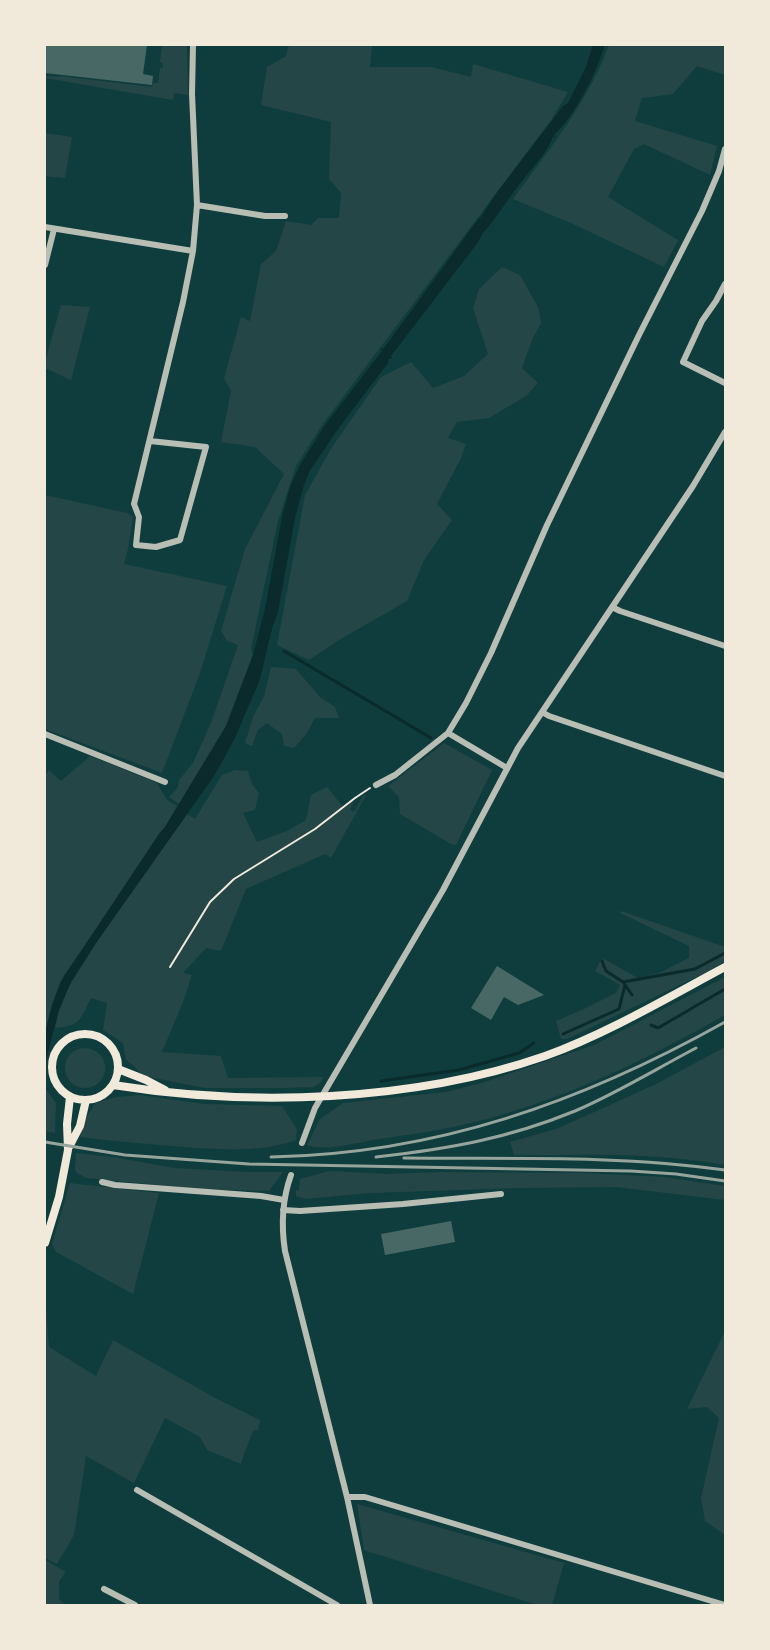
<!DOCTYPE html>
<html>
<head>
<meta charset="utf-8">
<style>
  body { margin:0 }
  #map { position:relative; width:770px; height:1650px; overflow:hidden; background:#0f3d3e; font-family:Ubuntu,sans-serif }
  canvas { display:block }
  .frame { position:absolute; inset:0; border:46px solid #f1e9da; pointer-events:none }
</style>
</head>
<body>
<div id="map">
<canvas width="770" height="1650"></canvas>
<div class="frame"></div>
</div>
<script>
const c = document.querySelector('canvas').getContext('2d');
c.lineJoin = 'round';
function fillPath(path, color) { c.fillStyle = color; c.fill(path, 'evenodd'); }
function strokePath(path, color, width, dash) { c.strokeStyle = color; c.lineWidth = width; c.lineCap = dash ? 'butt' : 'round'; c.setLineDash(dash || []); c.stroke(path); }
const green = new Path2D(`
  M162,45H187L188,95L174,93L173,100L45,78V76L60,77V76L152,87L153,83H158L160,68H163V63L160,62Z
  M289,45H372L370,67H431L471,77L473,64L568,92L551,120L322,425L296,466L278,521L251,649L253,655L226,726L179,804L169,797L178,787L179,780L193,763L211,723L238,645L227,641L221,631L245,549L284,474L255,447L221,442L231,391L224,378L241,317L250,321L261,264L276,251L286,221L311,225L318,218H339L341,193L329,179L331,122L261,105L267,67L286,56Z
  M609,45H725V75L697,66L673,94L642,98L635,121L717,146L710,175L644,144L634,149L608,197L678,240L664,267L573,224L513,199C549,150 588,102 609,45Z
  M45,133L72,137L65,178L45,176Z
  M502,267L520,275L538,307L541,323L532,340L522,368L538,383L526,396L489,418L457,422L448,438L466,444L461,458L437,504L452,520L424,560L407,601L339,640L309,660L277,645L305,495L332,447L381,377L411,362L433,388L464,376L488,354L473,308L479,289Z
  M61,305L90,307L71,380L45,368V362Z
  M45,495L127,513L133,517L128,549L124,564L227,586L200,673L162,773L45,729Z
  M271,667L296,669L320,697L335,707L339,718H315L307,733L294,748L284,746L282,734L267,723L258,730L252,746L245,743L253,717L264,696Z
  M444,743L492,770L456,845L451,844L400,814L399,797L388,786Z
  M90,756L157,783L167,800L177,806L165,827L159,834L98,927L64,975L54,999L45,1031V776L49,770L61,781Z
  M235,770L248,771L252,784L259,793L255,810L243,813L257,842L287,831L306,820L311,795L327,787L344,808L354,800L350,810L354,812L364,795H366L331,858L325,854L246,889L221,951L206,948L183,973L192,975L183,1002L162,1052L221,1056L228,1078L323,1077L321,1082L314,1087L283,1088H205L149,1077L141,1074L136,1068L126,1060L123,1043L103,1030L107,1003L91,998C80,1019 81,1026 55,1028L59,1010L68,988L96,943L187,814L195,819L222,775Z
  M621,911L725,947V961L709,971L567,1039H561L556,1021L584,1009L616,993L620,985L595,971L602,958L638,978L659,973L689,958V946L620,913Z
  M725,977V1015C655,1055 582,1091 504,1114C464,1127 421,1133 379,1139C359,1142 325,1152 307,1145L320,1119L343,1103L446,1092L485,1082L594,1045Z
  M725,1047V1165C656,1152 584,1155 514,1155L510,1142L556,1129L610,1105L658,1083Z
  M65 1068a20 20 0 1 1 40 0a20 20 0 1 1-40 0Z
  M45,1088L56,1103L55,1133L45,1131Z
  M140,1095L204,1104L282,1106L297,1129L296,1140C258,1154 211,1149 172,1146C141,1143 111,1141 80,1137L84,1122L95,1103L117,1097Z
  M76,1153L113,1157L174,1168L249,1172H283L269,1191L200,1189L87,1178C70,1171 76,1170 76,1153Z
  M329,1171L387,1174L440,1172L584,1173L664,1177L725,1186V1200L616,1187L520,1188L370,1193L305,1199L296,1196V1190H299L300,1179Z
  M70,1183L159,1193L133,1294L56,1252L52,1244Z
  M45,1294L49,1347L96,1376L113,1340L215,1398L260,1420L258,1430L253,1431L244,1454L241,1464L207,1450L200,1437L165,1418L134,1483L86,1456L74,1535L57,1564L45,1558Z
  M725,1331V1535L705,1521L701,1498L719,1418L707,1407L687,1409Z
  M357,1504L564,1563L552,1605H537L364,1550Z
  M45,1560L66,1572L59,1581V1599L65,1605H45Z`);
const water = new Path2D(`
  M593,45H605C596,74 576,114 554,135L556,137H553C547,152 536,164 526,176C515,189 505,205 495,218C490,226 481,233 479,241L391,356L392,359L389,358L388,363L338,429L309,472L304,485L295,518L278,612L273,625L259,682L234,740L214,776L96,943L71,982L59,1010L45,1064V1033L52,1005L61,981L159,834L165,827L226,726L253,655L265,609V605L266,604L282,516L290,487L300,465L325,425L382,351L380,348L383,349L390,340L479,218L481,217L495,195L563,106L568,103L586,67Z`);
const stream = new Path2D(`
  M284,651L431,738
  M602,961L606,971L623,982L632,995
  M623,982L695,969L725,953
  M651,1025L658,1028L725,989
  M563,1034L619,1009L625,985
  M381,1081L459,1070L519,1053L534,1043`);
const building = new Path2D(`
  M45,45H147L143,74L153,76L152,85L45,73Z
  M497,966L544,995L518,1005L504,997L491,1020L471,1008Z
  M451,1221L455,1242L385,1255L381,1234Z`);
const path = new Path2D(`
  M170,967L210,902L234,879L315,829L355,798L370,788`);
const minor = new Path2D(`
  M197,205L265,216H285
  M45,227L193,251
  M45,265L54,229
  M725,284L716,301L702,321L683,362L725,383
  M150,441L206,447L180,540L156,547L136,545L139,517L134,504L183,302L193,251L197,205L192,94L193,45
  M612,607L620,611L725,646
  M542,712L549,716L725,776
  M448,733L507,768
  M45,734L165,782
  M376,785L395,775L448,733L466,703L491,653L547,525L639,335L702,211L719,171L725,149
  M302,1143L315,1108L443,890L518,748L693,486L725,432
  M291,1175C282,1200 281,1225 285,1251L347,1497L370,1605
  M102,1182L115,1185L261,1196L284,1200
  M283,1210L300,1211L403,1204L501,1194
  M137,1490L337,1605
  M347,1497H365L725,1605
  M104,1589L135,1605`);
const secondary = new Path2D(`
  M52 1067a33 33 0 1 1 66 0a33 33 0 1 1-66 0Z
  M118,1069L146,1080L165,1090
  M113,1085C250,1107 413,1102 545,1056C606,1034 667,998 725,967
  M69,1147L80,1126L86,1100
  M45,1243L59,1197L68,1150L67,1124L70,1097`);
const rail = new Path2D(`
  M45,1142L125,1155L249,1164L631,1171L676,1174L725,1181
  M271,1157C436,1154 582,1102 725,1022
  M376,1157C447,1149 507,1139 575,1111C617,1093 656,1069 696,1048
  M404,1158C511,1159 619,1155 725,1170`);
fillPath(green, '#244646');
fillPath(water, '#0a2a2b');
strokePath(stream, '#0a2a2b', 3);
fillPath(building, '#486865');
strokePath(path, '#f1e9da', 2);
strokePath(minor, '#b8beb3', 6);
strokePath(secondary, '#f1e9da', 8);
strokePath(rail, '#97a49c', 3);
</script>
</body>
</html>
